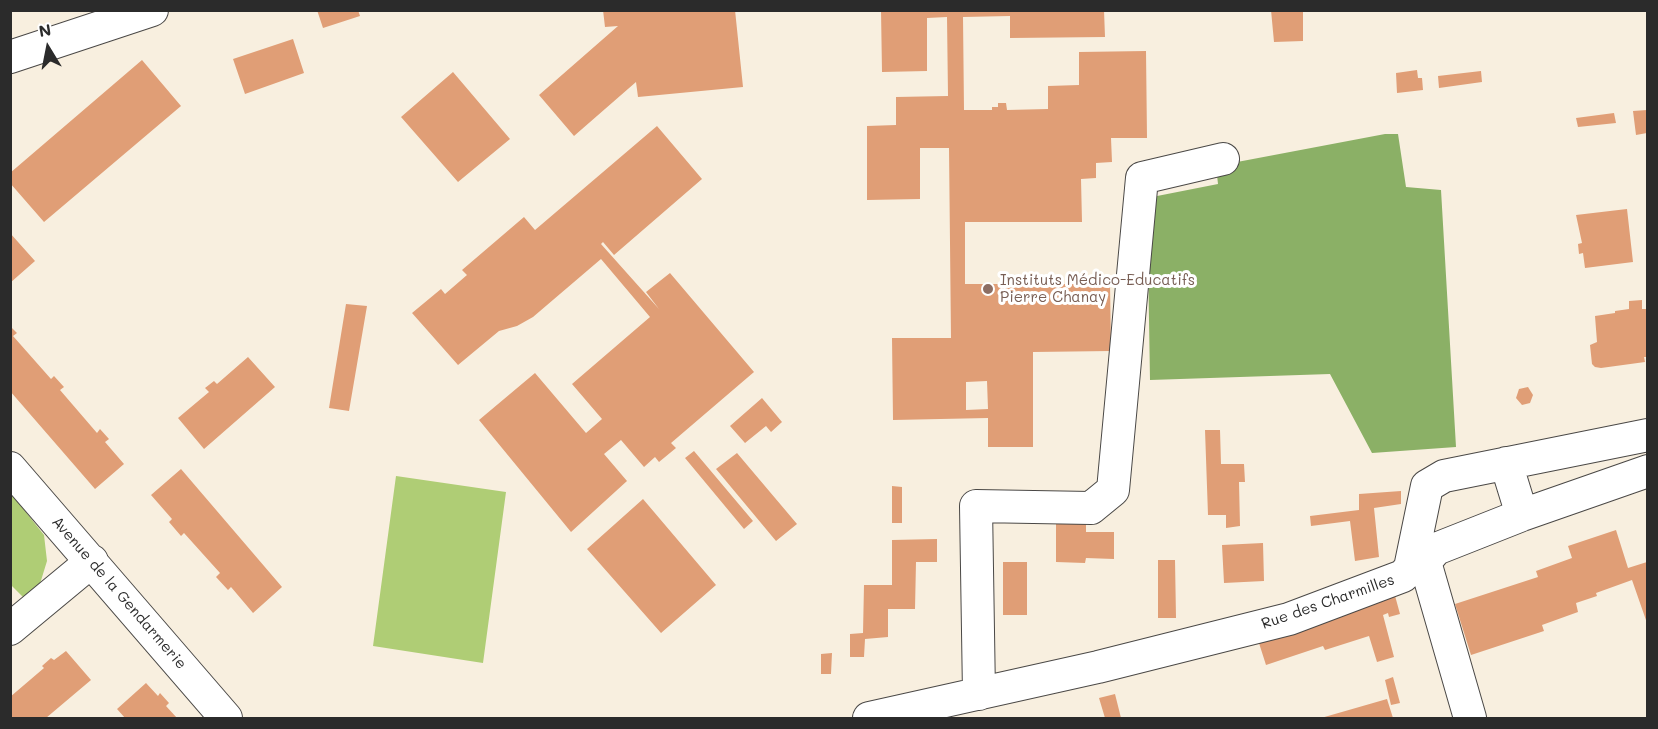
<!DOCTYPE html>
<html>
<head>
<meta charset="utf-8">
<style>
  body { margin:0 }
  #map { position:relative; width:1658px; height:729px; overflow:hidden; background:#f8efdf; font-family:Mali,sans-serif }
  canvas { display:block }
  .frame { position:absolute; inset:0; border:12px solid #2b2b2b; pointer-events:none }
  .north { position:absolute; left:18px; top:18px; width:60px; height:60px; -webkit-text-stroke:4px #fff; paint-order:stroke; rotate:350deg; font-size:16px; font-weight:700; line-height:24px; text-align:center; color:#2b2b2b }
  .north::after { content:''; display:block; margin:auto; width:21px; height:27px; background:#2b2b2b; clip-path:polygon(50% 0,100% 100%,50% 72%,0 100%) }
</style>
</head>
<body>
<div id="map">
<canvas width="1658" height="729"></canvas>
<div class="frame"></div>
<div class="north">N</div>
</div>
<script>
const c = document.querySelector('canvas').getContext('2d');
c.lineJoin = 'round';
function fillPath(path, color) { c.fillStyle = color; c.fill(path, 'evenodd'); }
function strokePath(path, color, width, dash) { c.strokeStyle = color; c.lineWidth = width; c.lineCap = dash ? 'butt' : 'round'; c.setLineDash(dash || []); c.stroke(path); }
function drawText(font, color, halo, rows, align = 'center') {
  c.font = font + ' Mali,sans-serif'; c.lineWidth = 6; c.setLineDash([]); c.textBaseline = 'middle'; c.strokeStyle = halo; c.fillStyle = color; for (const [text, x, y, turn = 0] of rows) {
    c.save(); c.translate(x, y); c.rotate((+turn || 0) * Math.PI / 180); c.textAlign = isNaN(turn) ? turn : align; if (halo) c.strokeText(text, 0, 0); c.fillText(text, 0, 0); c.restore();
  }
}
const green = new Path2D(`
  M396,476L506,492L483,663L373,646Z
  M10,492L44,535L47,561L39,587L26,600L11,585Z`);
const forest = new Path2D(`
  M1385,134H1398L1406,187L1441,190L1456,447L1372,453L1330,374L1150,380L1147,198L1218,184L1216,166Z`);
const building = new Path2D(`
  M317,10H358L360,16L323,28Z
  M603,10H735L743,87L638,97L636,82L574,136L539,95L618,26L605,27Z
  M881,10H1104L1105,37L1010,38V16L963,17L964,110H992V107H998V103H1006L1007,110L1048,109V86L1079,85V52L1146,51L1147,138H1111L1112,162L1096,163V178L1081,179L1082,222H965V284H1110L1111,351L1033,352V447H988V418L893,420L892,338H951L949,148H920V199L867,200V126L896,125V97L948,96L947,17L927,18V71L882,72ZM987,381L988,409L966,410V382Z
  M1271,10H1303V41L1274,42Z
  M293,39L304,73L245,94L233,59Z
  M142,60L181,106L44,222L10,183V173Z
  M1417,70L1418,78H1422L1423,90L1397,93L1396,73Z
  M1481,71L1482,82L1439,88L1438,76Z
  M453,72L510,139L458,182L401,117Z
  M1647,110V133L1636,135L1633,111Z
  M1614,113L1616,123L1578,127L1576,118Z
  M657,126L702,179L614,255L603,242L601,244L659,309L646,292L670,273L754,372L671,443L676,448L659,462L655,457L644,467L621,440L604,454L627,481L571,532L479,420L535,373L586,433L602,419L572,384L650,317L601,259L533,317L517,326L499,331L458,365L412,313L441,289L445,294L467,275L462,270L524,217L535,230Z
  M1627,209L1633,262L1585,268L1583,253L1579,254L1578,244L1582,243L1576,215Z
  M10,233L35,261L10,283Z
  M1642,300V309H1647V357H1644L1645,362L1601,368L1595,367L1592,364L1590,345L1597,342L1595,316L1615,313V311L1629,309V301Z
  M346,304L367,306L349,411L329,408Z
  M10,326L17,333L13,336L51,379L54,376L64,387L60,390L97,433L100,429L109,439L105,442L124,464L95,489L10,391Z
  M248,357L275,387L204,449L178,418L209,392L205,388L214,381L217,384Z
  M1528,387L1533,395L1530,403L1522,405L1516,398L1519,389Z
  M762,398L782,422L771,432L766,426L745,443L730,426Z
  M1205,430H1220L1221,464H1244L1245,482H1239L1240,526L1226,528V515H1208Z
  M694,451L753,521L744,529L685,458Z
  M737,453L797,524L776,541L716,469Z
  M181,469L282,587L253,613L231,587L228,590L216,577L220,573L184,533L181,536L169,522L172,519L151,495Z
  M892,486L902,487V523H892Z
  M1401,491V504L1374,508L1379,557L1355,561L1350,521L1311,526L1310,516L1359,510V494Z
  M643,499L716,585L661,633L587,549Z
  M1056,524H1086V532H1114V559L1086,558L1085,563L1056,562Z
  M1616,530L1628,568L1647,562V623L1632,580L1596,593L1597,596L1576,603L1578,612L1542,625L1544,631L1471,655L1455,604L1538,577L1536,571L1572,558L1568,546Z
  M937,539V562H916L915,609H888V637L865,639L864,657H850V634L863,633L864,585H892V540Z
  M1263,543L1264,581L1224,583L1222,545Z
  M1158,560H1175L1176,618H1158Z
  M1003,562H1027V615H1003Z
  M1394,592L1400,614L1389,617L1388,613L1383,615L1394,657L1377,662L1369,636L1325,650L1323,646L1266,665L1258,640Z
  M66,651L91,680L46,718H10V697L44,668L42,666L51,658L54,660Z
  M832,653L831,674H821V654Z
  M1393,677L1400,703L1391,705L1385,680Z
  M146,683L158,696L160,693L169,703L166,706L177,718H125L117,709Z
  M1115,694L1121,718H1105L1099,698Z
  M1387,699L1393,718H1321Z`);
const minor = new Path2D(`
  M10,57L152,10
  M1506,463L1522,515
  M10,468L226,718
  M10,629L92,561
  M979,694L976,506L1091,508L1113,490L1142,178L1223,159
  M869,718L1098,667L1289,619L1403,576L1410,568L1427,486L1444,476L1648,435
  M1470,718L1425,562L1436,549L1522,515L1648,471`);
const markers = [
  [988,289,6,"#8d6e63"]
];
const educationNames = [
  ["Instituts Médico-Educatifs",1000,280],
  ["Pierre Chanay",1000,297]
];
const streetNames = [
  ["Avenue de la Gendarmerie",119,593,49],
  ["Rue des Charmilles",1328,602,-19]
];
fillPath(green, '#afcd75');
fillPath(forest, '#8bb066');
fillPath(building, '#e09e76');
strokePath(minor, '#4a4846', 34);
strokePath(minor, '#fff', 32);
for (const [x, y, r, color] of markers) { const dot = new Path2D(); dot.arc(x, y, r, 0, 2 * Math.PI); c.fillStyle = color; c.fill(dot); strokePath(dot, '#fff', 2); }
drawText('15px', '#785e54', '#fff', educationNames, 'left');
drawText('15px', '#2b2b2b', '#fff', streetNames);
</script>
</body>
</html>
